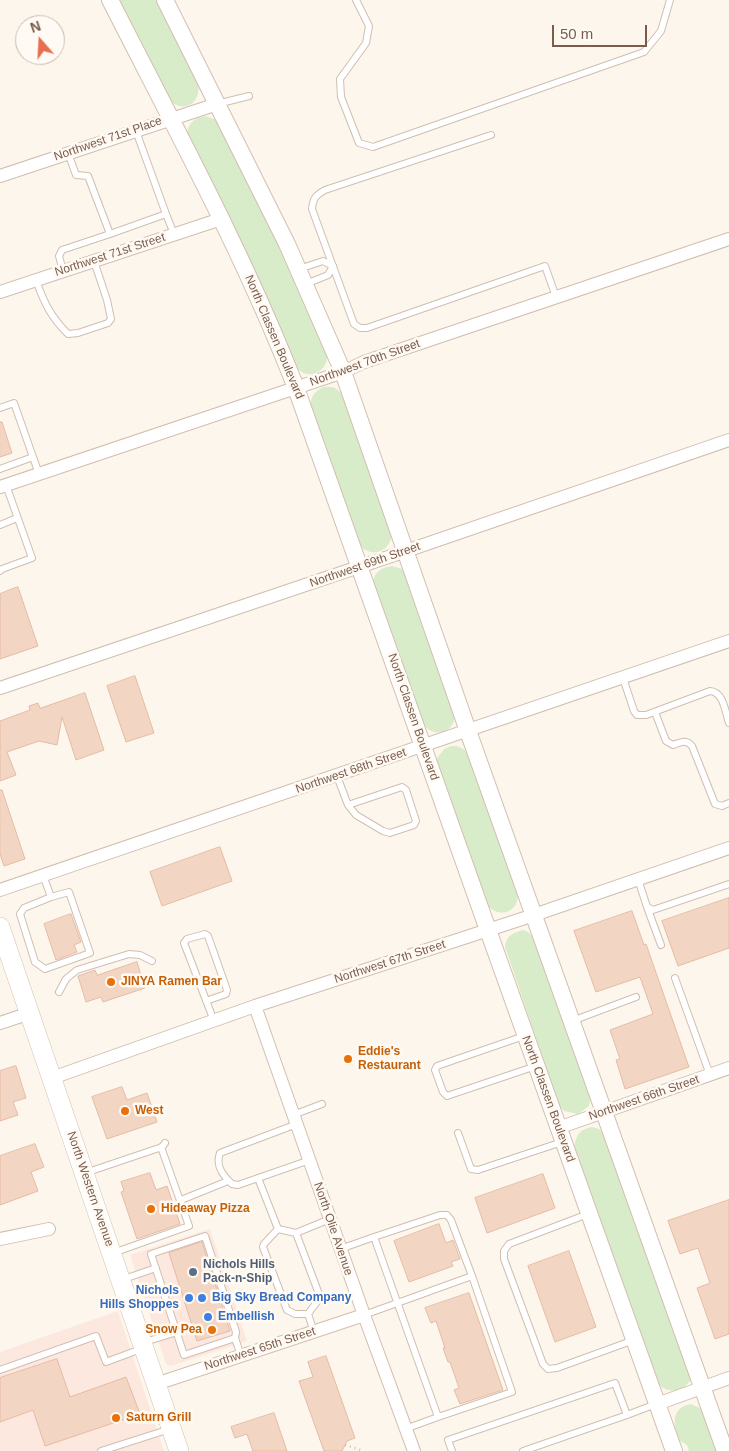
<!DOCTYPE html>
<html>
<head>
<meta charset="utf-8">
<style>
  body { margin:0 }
  #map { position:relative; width:729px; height:1451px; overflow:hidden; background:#fdf6ec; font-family:Arial,sans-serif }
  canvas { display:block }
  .north { position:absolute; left:15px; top:15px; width:50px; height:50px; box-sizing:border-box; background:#fffaf3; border:1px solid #cabbb1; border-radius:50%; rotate:341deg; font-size:14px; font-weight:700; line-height:20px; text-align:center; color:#7a5c4d }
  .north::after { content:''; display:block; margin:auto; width:18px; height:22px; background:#e76f51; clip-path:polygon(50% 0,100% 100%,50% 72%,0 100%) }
  .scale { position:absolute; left:552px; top:25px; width:95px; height:22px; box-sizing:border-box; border:2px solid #7a5c4d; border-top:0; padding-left:6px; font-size:15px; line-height:18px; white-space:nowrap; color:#7a5c4d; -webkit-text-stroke:4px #fffaf3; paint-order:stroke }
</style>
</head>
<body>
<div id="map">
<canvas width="729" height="1451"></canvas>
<div class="north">N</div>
<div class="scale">50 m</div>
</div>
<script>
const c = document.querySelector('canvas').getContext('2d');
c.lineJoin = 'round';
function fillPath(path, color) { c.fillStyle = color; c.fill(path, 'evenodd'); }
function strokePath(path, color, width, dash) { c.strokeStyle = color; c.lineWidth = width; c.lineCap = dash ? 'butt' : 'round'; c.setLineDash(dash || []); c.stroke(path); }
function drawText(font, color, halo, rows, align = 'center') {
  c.font = font + ' Arial,sans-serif'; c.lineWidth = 5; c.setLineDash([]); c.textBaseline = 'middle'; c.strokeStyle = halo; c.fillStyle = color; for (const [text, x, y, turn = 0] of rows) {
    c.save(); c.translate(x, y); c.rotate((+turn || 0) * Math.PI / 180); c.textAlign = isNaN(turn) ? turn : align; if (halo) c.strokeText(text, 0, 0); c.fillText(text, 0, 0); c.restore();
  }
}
const commercial = new Path2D(`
  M210,1229L247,1341L171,1366L166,1364L130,1255Z
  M118,1311L164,1451H0V1352Z`);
const green = new Path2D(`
  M118,0H157L198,82C202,103 184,115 168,99Z
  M205,116L214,119L219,123L291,268L328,356C325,376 304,381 294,364L187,134C188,123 194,118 205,116Z
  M324,387C334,386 339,389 344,397L392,532C392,552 370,560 358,543L311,408C310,397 314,391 324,387Z
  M392,566L402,569L407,575L455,714C455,734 433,739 422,723L373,582C375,571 381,568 392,566Z
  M451,746H457L467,751L518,893C519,912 500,919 488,906L436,760L444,749Z
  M523,930L528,932L536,940L591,1095L589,1106L578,1114L564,1111L559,1105L505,947C506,936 512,933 523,930Z
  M592,1127L599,1129L605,1135L691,1379C684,1392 670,1394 659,1385L574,1148C576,1136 579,1129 592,1127Z
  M691,1404L702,1409L719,1451H689L687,1445L678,1440C674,1424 670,1408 691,1404Z`);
const building = new Path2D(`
  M0,422H2L12,453L0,457Z
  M18,587L38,646L0,659V594Z
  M135,676L154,733L126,742L107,686Z
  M85,693L104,750L76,760L62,717L57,745L39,741L7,752L16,775L0,781V721L30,710L29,706L38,703L40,708Z
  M0,790H2L25,859L4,866L0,854Z
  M220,847L232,881L162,906L150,872Z
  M729,898V948L678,966L662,921Z
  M632,911L644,945L646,944L689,1067L625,1089L616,1060L620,1059L610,1030L653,1014L640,977L596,992L574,931Z
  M71,914L81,942L74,945L77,952L56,960L44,924Z
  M137,962L145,988L103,1002L101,997L86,1002L78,976L95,970L97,975Z
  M16,1066L26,1098L13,1102L18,1115L0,1121V1071Z
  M122,1087L127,1100L147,1093L157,1122L107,1139L92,1097Z
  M35,1144L44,1167L31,1172L38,1191L0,1205V1156Z
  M150,1173L156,1190L167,1186L180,1224L137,1239L121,1192L124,1191L121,1182Z
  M543,1174L555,1208L487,1233L475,1198Z
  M729,1200V1334L715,1339L697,1288L710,1283L698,1248L680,1254L668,1221Z
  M439,1224L446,1243L453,1240L460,1259L451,1262L453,1266L409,1282L394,1241Z
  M202,1242L230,1331L197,1341L169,1253Z
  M569,1251L596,1327L555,1342L528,1266Z
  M469,1293L503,1390L460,1404L454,1390L459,1388L450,1362H448L443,1348H445L436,1321L431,1323L425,1308Z
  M326,1356L355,1438L347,1441L342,1451H324L299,1381L313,1377L308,1362Z
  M57,1359L70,1397L126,1377L140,1414L45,1446L33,1410L0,1422V1378Z
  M274,1413L287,1451H253L247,1434L235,1438L231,1427Z`);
const path = new Path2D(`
  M345,1445L364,1451`);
const service = new Path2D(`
  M356,0L369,26L366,43L340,79L341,97L359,143L373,147L644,52L661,31L670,0
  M217,104L249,96
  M136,131L166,214
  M491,135L325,190C316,195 313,198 312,209L354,324L360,328H367L545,266L556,297
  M68,153L76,175L88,176L110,234L166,214L174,234
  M299,269L323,261L333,266L328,275L306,284
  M63,271L59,256L62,250L110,234
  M36,280C44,303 51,317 68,334L78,333L108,323L111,319L107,300L94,261
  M0,408L14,403L33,457
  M0,469L33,457L39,474
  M0,525L17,518
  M0,571L2,569L32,558L6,485
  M623,678L634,711L637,715H646L710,691C724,692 725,712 729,723
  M655,712L666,741L673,745C681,742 686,739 692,746L715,804L722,806L729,803
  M337,776L348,805L356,815L383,831L390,833L414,825L416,821L406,790L402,787L348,805
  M43,875L51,897L24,908L20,914L35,962L45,969L90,953L69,892L51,897
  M638,879L647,907L653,910L729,884
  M647,907L661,945
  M675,978L710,1075
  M59,992L66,979L77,970L129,954L140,955L152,961
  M206,1001L226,994L227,990L208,936L205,934L187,939L184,943L214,1021
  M572,1021L636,997
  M524,1036L437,1066L435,1070L443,1092L447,1096L536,1066
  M293,1115L322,1104
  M297,1124L220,1153C215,1166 223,1176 232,1184L238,1185L310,1160
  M458,1133L471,1169L478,1170L562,1142
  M85,1173L162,1147L165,1143
  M258,1178L278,1229L296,1233L319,1294V1299L308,1314L314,1332
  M181,1200L228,1181
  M588,1214L509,1244L504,1251V1259L543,1364L548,1369L557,1368L634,1340
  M278,1229L264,1244L263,1247L287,1310L295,1314H308
  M296,1233L330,1219
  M374,1237L440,1215H447L451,1220L472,1276
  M340,1249L374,1237L438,1417L405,1429
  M113,1253L189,1226L161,1147
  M121,1280L156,1268
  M364,1315L472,1276L512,1392L438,1417
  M235,1338L236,1332L205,1236L151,1254L184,1355L235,1338L241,1356
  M145,1342L177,1332
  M0,1370L96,1336L106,1362L141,1349
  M627,1415L656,1404
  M101,1451L170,1429
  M452,1451L448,1440L615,1383L627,1415L523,1451`);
const minor = new Path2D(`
  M0,176L217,104
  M0,292L221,219
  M0,487L343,372L364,362L729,239
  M0,688L406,551L729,440
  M0,890L729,641
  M255,1006L364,1315L414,1451
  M0,1023L30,1013
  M52,1078L255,1006L534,915L729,848
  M558,1128L729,1068
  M0,1239L49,1229
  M156,1384L364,1315
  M657,1404L729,1378`);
const tertiary = new Path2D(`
  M110,0C175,128 244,254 296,388L488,930L674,1451
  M165,0L287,244L343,372L468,731L725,1451`);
const secondary = new Path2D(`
  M0,927L179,1451`);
const markers = [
  [111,982,5,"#e8710a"],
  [348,1059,5,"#e8710a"],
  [125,1111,5,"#e8710a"],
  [151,1209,5,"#e8710a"],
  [193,1272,5,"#5c6f8a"],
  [189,1298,5,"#3f7fe0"],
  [202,1298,5,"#3f7fe0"],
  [208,1317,5,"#3f7fe0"],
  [212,1330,5,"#e8710a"],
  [116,1418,5,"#e8710a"]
];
const streetNames = [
  ["Northwest 71st Place",108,139,-19],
  ["Northwest 71st Street",110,255,-18],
  ["North Classen Boulevard",274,337,67],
  ["Northwest 70th Street",365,363,-20],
  ["Northwest 69th Street",365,565,-19],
  ["North Classen Boulevard",413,717,71],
  ["Northwest 68th Street",351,771,-19],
  ["Northwest 67th Street",390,962,-18],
  ["Northwest 66th Street",644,1098,-19],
  ["North Classen Boulevard",548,1099,70],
  ["North Western Avenue",90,1189,71],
  ["North Olie Avenue",333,1229,71],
  ["Northwest 65th Street",260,1349,-18]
];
const foodNames = [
  ["JINYA Ramen Bar",121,982],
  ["Eddie's",358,1052],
  ["Restaurant",358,1066],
  ["West",135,1111],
  ["Hideaway Pizza",161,1209],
  ["Snow Pea",202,1330,"right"],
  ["Saturn Grill",126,1418]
];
const serviceNames = [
  ["Nichols Hills",203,1265],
  ["Pack-n-Ship",203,1279]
];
const shopNames = [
  ["Nichols",179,1291,"right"],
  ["Hills Shoppes",179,1305,"right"],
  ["Big Sky Bread Company",212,1298],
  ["Embellish",218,1317]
];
fillPath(commercial, '#fde8e0');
fillPath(green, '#d8ecc9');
fillPath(building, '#f3d5c3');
strokePath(building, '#e6bba3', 1);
strokePath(service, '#d1beb0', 8);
strokePath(minor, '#d1beb0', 14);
strokePath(tertiary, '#d1beb0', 18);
strokePath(secondary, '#d6c0b0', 20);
strokePath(path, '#d9b8a5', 2.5, [1, 4]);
strokePath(service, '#fff', 6);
strokePath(minor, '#fff', 12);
strokePath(tertiary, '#fff', 16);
strokePath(secondary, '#fff', 19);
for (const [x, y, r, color] of markers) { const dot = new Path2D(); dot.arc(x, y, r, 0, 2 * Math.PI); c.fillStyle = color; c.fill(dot); strokePath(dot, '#fffaf3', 2); }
drawText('12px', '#7a5c4d', '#fffaf3', streetNames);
drawText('bold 12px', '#c56008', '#fffaf3', foodNames, 'left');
drawText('bold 12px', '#4e5e75', '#fffaf3', serviceNames, 'left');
drawText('bold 12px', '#366cbe', '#fffaf3', shopNames, 'left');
</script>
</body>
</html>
